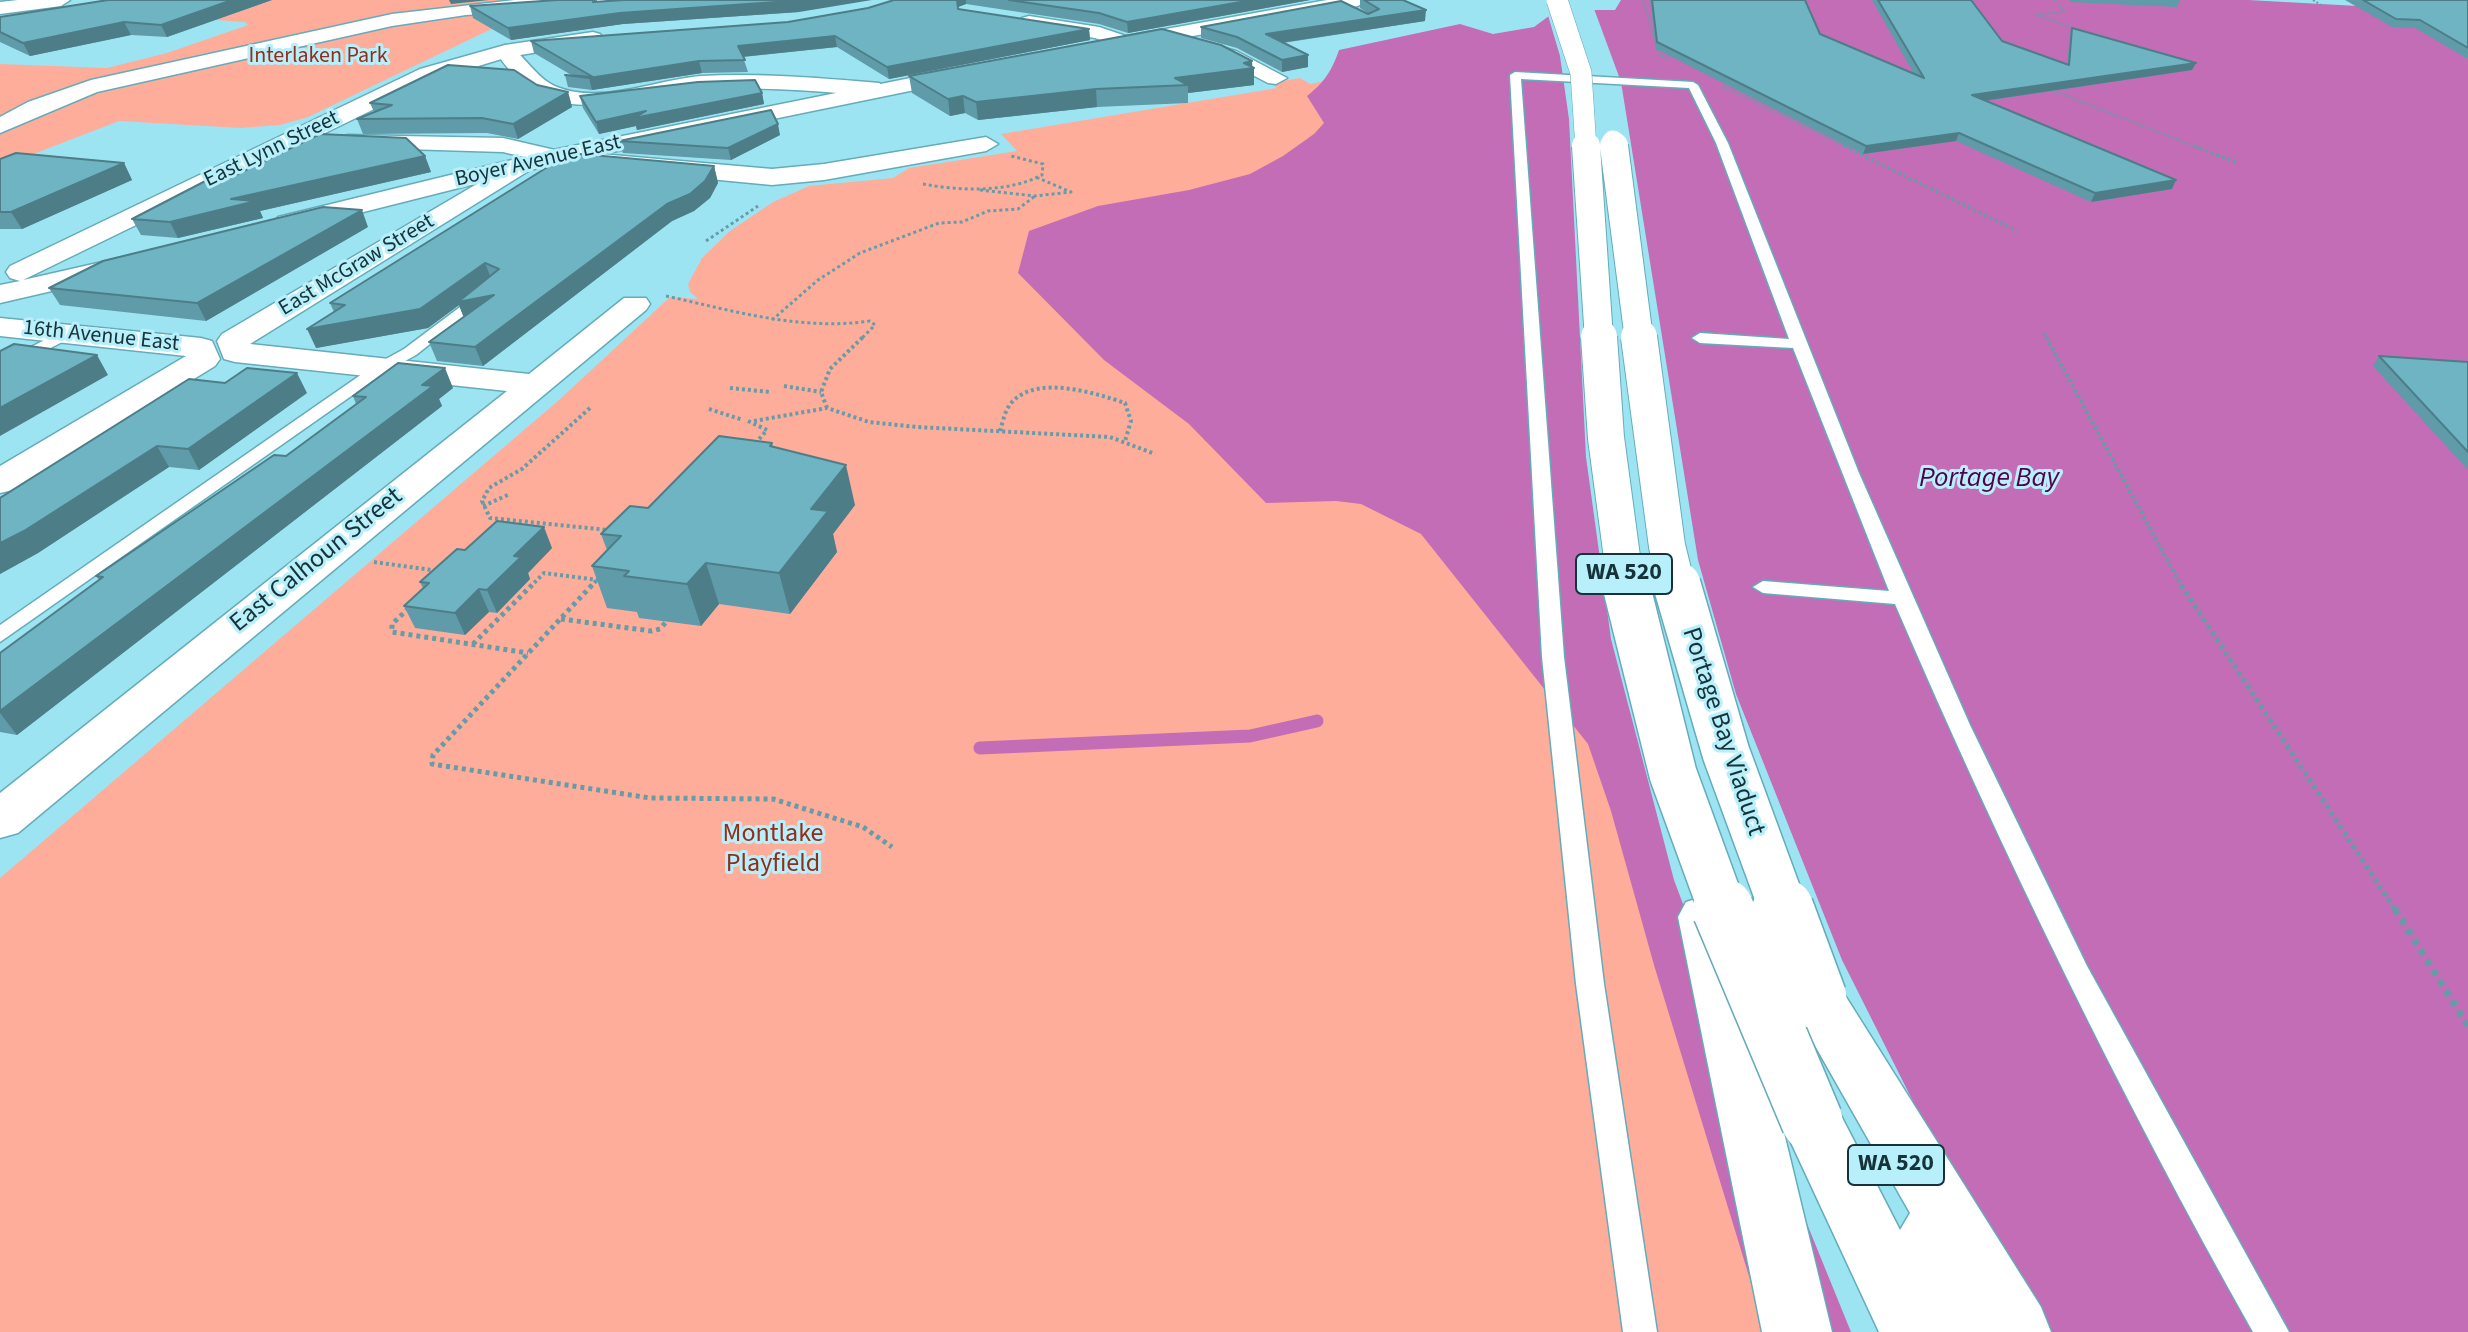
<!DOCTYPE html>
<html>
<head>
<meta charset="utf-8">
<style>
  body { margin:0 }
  canvas { display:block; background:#9de4f3 }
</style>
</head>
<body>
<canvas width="2468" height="1332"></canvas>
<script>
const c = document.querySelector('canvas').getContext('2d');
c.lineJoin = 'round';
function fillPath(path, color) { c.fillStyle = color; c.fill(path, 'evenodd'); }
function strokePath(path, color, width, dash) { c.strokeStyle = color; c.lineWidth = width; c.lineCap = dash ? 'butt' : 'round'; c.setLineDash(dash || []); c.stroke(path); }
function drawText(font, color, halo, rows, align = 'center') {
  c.font = font + ' "Source Sans 3",sans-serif'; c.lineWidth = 6; c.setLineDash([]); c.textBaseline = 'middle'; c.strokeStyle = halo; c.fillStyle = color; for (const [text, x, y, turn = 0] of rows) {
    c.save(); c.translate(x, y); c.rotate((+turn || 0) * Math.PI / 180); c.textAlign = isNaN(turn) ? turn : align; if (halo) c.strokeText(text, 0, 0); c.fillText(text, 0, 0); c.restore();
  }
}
const green = new Path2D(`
  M251,0H649L502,24L308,117L280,125L241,128L119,121L0,167V64L107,68L167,53L248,25L245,22L186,18Z
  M1337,58L1843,1332H0V878L559,400L670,297L698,299L690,292L688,284L702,258L730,231L773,202L809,186L893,178L909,168L1017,151L1001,134L1277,88L1271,83L1300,78L1310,84L1325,81Z`);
const water = new Path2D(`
  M1621,0H2248L2468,12V1332H1766L1654,965L1611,811L1588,744L1421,534L1361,504L1336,501L1266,503L1189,424L1104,360L1018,273L1029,231L1098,206L1189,190L1250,174L1283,156L1314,134L1324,123L1307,96C1325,82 1332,70 1339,50L1460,24L1493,34L1534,27L1557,10H1615Z`);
const pier = new Path2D(`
  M1556,6H1593L1621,82L1698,560L1736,694L1842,960L1951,1177L2045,1332H1851L1755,1096L1674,880L1611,639L1586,457L1569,119L1560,56L1547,12Z`);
const stream = new Path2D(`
  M980,748L1250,736L1317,721`);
const pathFar4 = new Path2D(`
  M1643,0L1659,54L1668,59
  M2054,0L2065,11L2036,15L2082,31
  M2313,0L2321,5
  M1723,86L1848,148
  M2049,89L2199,148`);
const pathFar3 = new Path2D(`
  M1844,146L2017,231
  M2194,146L2238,163
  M923,184C961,191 1007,193 1042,175L1043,164L1011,156
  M980,190L1035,196L1071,192L1038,178
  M706,241L758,206
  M666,296C734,311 800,331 870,321L875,325L861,339
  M772,320L818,280L860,253L939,223L962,222L988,211L1018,209L1035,196
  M2044,333L2047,339`);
const pathFar2 = new Path2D(`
  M2046,337L2182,587
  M784,386L821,392
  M730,388L770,392
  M590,408L522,469L489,488L482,501L490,518L608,530
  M827,408L821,392L830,369L863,337
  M709,409L743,420
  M748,421L767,430L754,445
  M754,421L827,408L869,422L917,427L1110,437L1155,454
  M1000,431C1003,421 1005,409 1013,401C1039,375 1095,393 1125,403L1131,421L1125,441
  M483,506L510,494
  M374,562L439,571
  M530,587L544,573L598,580
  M590,587L601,576`);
const pathFar1 = new Path2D(`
  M592,585L433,755L432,764L650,798L773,799L863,827L892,847
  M2181,585L2396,911
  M409,608L392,624V632L528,653
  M561,619L651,631L660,629L666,622
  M473,644L532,585`);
const path = new Path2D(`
  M2395,909L2468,1026`);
const service = new Path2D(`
  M1515,72L1693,82L1698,85L1728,143L1859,473L1970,725L2087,966L2289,1332H2253C2120,1095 2002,853 1895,604L1763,593L1753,587L1763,581L1889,591L1793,348L1700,343L1692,338L1700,333L1789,339L1716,143L1689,88L1521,79L1564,657L1604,984L1657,1332H1623L1576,984L1542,657L1510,75Z
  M480,292L492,295L416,355L387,371L0,642V625L375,365L404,349Z
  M66,329L74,334L72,337L0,374V363Z`);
const minor = new Path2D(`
  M515,0H606L597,6L466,15L392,26L97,92L0,133V117L28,102L91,80L392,14Z
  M1029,16L1099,27L1132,38L1135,42L1125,48L1095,38L1022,26L1019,22L1022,18Z
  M1197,41L1236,51L1287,78L1276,84L1268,83L1222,59L1190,51L1187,47L1190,43Z
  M505,45L512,47C527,60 539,80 557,87C602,105 657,79 702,76C761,73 820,78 879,83L890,90L879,97C820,91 760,86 701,90C648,93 596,117 543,97C524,90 506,67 495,51Z
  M348,135L503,138L555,150L772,169L824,164L986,137L998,144L986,151L824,180L772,185L553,164L503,152L340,147L336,142L340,137Z
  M521,158L530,160L533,165L530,170L250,344L529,374L624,298H646L650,304L646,310L18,833L0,838V793L507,391L235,362L224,359L217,341L222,334Z
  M0,318L201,338L212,341L220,359L215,366L13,490L0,493V466L186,356L0,336Z`);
const tertiary = new Path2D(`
  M18,0H70L61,6L0,14V2Z
  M1327,0H1367L1358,6L1116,50L1106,44L1116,38Z
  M593,32L600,34L603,38L600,42L508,57L436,79L23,280L124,257L134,260L138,266L134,272L0,303V285L20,281L10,278L6,272L10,266L420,69L505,45Z
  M970,66L981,72L978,77L554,164L288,231L278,229L274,223L278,217L553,150Z`);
const motorway = new Path2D(`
  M1705,896L1724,902L1732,917L1832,1332H1762L1678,917L1686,902Z
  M1816,975L1836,981L2041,1307L2051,1332H1879L1781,1121L1790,1102L1812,1093L1834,1102L1900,1230L1910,1213L1788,998L1796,981Z`);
const motorwayBridgeFar4 = new Path2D(`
  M1557,0L1581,73L1586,148
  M1613,141L1614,148`);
const motorwayBridgeFar3 = new Path2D(`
  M1586,146L1599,339
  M1614,146L1639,339`);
const motorwayBridgeFar2 = new Path2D(`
  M1599,337L1606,438L1626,587
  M1639,337L1667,546L1677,587`);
const motorwayBridgeFar1 = new Path2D(`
  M1626,585L1673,774L1723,911
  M1677,585L1726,753L1784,911`);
const motorwayBridge = new Path2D(`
  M1723,909L1812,1121
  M1783,909L1816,998`);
const wall = new Path2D(`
  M272,0L167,37L131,35L30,56L0,42V17Z
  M557,0H597V2L799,12L623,24L511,40L473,18L470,6Z
  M894,0H1310L1128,33L1099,24L966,4L958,7V9L1089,29L1090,40L889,79L837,47L743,57L748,72L702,73L592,90L568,87L565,75L573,76L534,53L531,41L788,22L868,8Z
  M1360,0H1403L1425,21L1283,43L1308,67L1282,72L1237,48L1201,38V27L1369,14L1360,8Z
  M1650,0H1805L1820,34L1914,74L1872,0H1971L2002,41L2067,64L2070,35L2072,28L2196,63L2192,70L1985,101L2172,189L2091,202L1956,141L1863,154L1656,49Z
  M2069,0H2180L2177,7L2071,2Z
  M2345,0H2468V59L2415,28L2392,27Z
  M1252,61L1254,85L1188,93V103L1097,107L978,120L965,113L950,116L912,93L909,76Z
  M537,85L568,92L572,107L518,139L487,133L363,134L357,119L374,112L370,103Z
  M762,93L764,104L637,130L636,126L599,134L583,108L580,96Z
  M780,135L731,160L623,153L619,141Z
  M425,156L431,172L260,211L263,218L178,238L141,235L132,219L215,176L219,183Z
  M0,159L124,163L132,180L22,229H0Z
  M714,166L718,183L710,198L694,211L672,221L483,366L437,361L429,342L464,317L459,305L428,328L316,348L334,312L330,303Z
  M368,227L206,321L60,305L49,288Z
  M2379,356L2468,362V470L2373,366Z
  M453,388L439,399L442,406L17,735L0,732V653L99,580L96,576L286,456L356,404L353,396Z
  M307,393L199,470L169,467L38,553L0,574V498Z
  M772,443L773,447L855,505L833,534L837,552L790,614L719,604L701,626L639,618L637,612L607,608L592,566L607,550L601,534Z
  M552,548L528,573L530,579L497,613L489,612L465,635L415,628L404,606L423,588L420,582L465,550Z`);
const shadedWall = new Path2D(`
  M232,0H272L167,37L161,25Z
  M449,0H489L451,4Z
  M804,0H872L799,12L623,24L511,40L508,28L620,13Z
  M957,0H966V4L958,7Z
  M1252,0H1310L1128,33L1127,22Z
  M1426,10L1425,21L1266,45V34Z
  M124,22L131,35L30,56L23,43Z
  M1089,29L1090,40L889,79L887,67Z
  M835,36L837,47L740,57L738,46Z
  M1308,55V67L1282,72V60Z
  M699,61L702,73L592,90L589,78Z
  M1252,61V68H1254V85L1188,93V85L1175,78Z
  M2196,63L2192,70L1969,103L1972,95Z
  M1096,89L1097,107L978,120L976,102Z
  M568,92L572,107L518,139L513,124Z
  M762,93L764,104L637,130L636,126L599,134L596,122L646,111Z
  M963,96L965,113L950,116L948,99Z
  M778,124L780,135L731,160L728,148Z
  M1959,133L1956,141L1863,154L1866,146Z
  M425,156L431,172L260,211L263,218L178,238L170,222L231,199Z
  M124,163L132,180L22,229L11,212Z
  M714,166L718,183L710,198L694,211L672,221L483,366L475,347Z
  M2176,180L2172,189L2091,202L2095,193Z
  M362,210L368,227L206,321L197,303Z
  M485,263L492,281L494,295L465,321L459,305L428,328L316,348L307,329Z
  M97,355L108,375L0,436V408Z
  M445,368L453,388L439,399L442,406L17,735L0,713V711Z
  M297,373L307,393L199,470L188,449Z
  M157,446L169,467L38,553L0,574V543Z
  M846,465L855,505L833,534L837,552L790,614L779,573L811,509Z
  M544,527L552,548L528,573L530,579L497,613L487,590L514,556Z
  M706,563L719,604L701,626L687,584Z
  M479,589L489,612L465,635L455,613Z`);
const building = new Path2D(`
  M108,0H232L161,25L124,22L23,43L0,32V17Z
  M557,0H594L593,2L624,0H804L620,13L508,28L470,6Z
  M894,0H957L958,9L1089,29L887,67L835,36L738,46L745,60L699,61L589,78L565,75L593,77L531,41L788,22L868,8Z
  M1009,0H1252L1127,22L1099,13Z
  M1364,0H1403L1426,10L1266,34L1308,55L1282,60L1237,37L1201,27L1341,1L1368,14L1379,9Z
  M1652,0H1805L1820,34L1924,78L1878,0H1971L2002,41L2069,65L2072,28L2196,63L1972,95L2176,180L2095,193L1959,133L1866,146L1657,42Z
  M2363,0H2468V48L2420,20L2396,19Z
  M1162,29L1221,45L1252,61L1244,63L1254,68L1175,78L1188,85L1096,89L976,102L963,96L948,99L909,76Z
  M448,65L514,70L537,85L568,92L513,124L482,118L357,119L392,105L370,103Z
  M755,80L762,93L634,118L646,111L596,122L580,96L698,82Z
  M771,110L778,124L728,148L619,141Z
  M320,134L406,138L425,156L231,199L256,201L170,222L132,219L215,176V185Z
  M16,153L124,163L11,212H0V159Z
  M570,153L714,166L705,181L690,194L667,204L475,347L429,342L494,295L458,302L499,269L485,263L420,309L307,329L345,305L330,303Z
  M323,207L362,210L197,303L49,288L103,261Z
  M14,344L97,355L0,408V351Z
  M2379,356L2468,362V452Z
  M398,363L445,368L422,385L433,386L0,711V653L103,577L96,576L274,455L286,456L366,397L353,396Z
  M247,368L297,373L188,449L157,446L24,531L0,543V498L189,379L225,383Z
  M719,436L772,443L770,446L846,465L811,509L828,511L779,573L706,563L687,584L624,576L629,571L592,566L621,536L601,534L630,506L648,508Z
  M497,521L544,527L514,556L521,557L487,590L479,589L455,613L404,606L429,583L420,582L457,549L465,550Z`);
const farParknames = [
  ["Interlaken Park",318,57]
];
const farStreetnames = [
  ["East Lynn Street",272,150,-26],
  ["Boyer Avenue East",538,162,-13],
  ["East McGraw Street",357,266,-31],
  ["16th Avenue East",101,337,6]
];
const shields = [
  [1624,574,96],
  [1896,1165,96]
];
const shieldNames = [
  ["WA 520",1624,574],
  ["WA 520",1896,1165]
];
const streetNames = [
  ["East Calhoun Street",317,561,-39],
  ["Portage Bay Viaduct",1722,732,72]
];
const parkNames = [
  ["Montlake",773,835],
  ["Playfield",773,865]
];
const waterNames = [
  ["Portage Bay",1989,480]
];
fillPath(green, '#fead9b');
fillPath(water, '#c36db7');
fillPath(pier, '#9de4f3');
strokePath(stream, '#c36db7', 13);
strokePath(service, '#65acba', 3);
strokePath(minor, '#65acba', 3);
strokePath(tertiary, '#65acba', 3);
strokePath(motorway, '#65acba', 3);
strokePath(pathFar4, '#669ca7', 2, [2, 2]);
strokePath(pathFar3, '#669ca7', 3, [3, 3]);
strokePath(pathFar2, '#669ca7', 4, [3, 3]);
strokePath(pathFar1, '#669ca7', 5, [4, 4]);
strokePath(path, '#669ca7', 7, [6, 6]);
fillPath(service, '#fff');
fillPath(minor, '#fff');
fillPath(tertiary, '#fff');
fillPath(motorway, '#fff');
strokePath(motorwayBridgeFar4, '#65acba', 22, []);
strokePath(motorwayBridgeFar3, '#65acba', 30, []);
strokePath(motorwayBridgeFar2, '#65acba', 38, []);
strokePath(motorwayBridgeFar1, '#65acba', 50, []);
strokePath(motorwayBridge, '#65acba', 64, []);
strokePath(motorwayBridgeFar4, '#fff', 21);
strokePath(motorwayBridgeFar3, '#fff', 28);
strokePath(motorwayBridgeFar2, '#fff', 36);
strokePath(motorwayBridgeFar1, '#fff', 47);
strokePath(motorwayBridge, '#fff', 61);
fillPath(wall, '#5f9ba8');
fillPath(shadedWall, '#4d7e88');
fillPath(building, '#6eb4c3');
strokePath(building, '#4d7e88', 2);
drawText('22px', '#932e1c', '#b7effb', farParknames);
drawText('22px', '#153339', '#b7effb', farStreetnames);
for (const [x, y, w] of shields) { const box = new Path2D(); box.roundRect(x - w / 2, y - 20, w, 40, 6); c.fillStyle = '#b7effb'; c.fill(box); strokePath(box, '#153339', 2); }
drawText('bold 24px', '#153339', null, shieldNames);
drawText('26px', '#153339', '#b7effb', streetNames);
drawText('26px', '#932e1c', '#b7effb', parkNames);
drawText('italic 28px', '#53004d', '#b7effb', waterNames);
</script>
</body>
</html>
